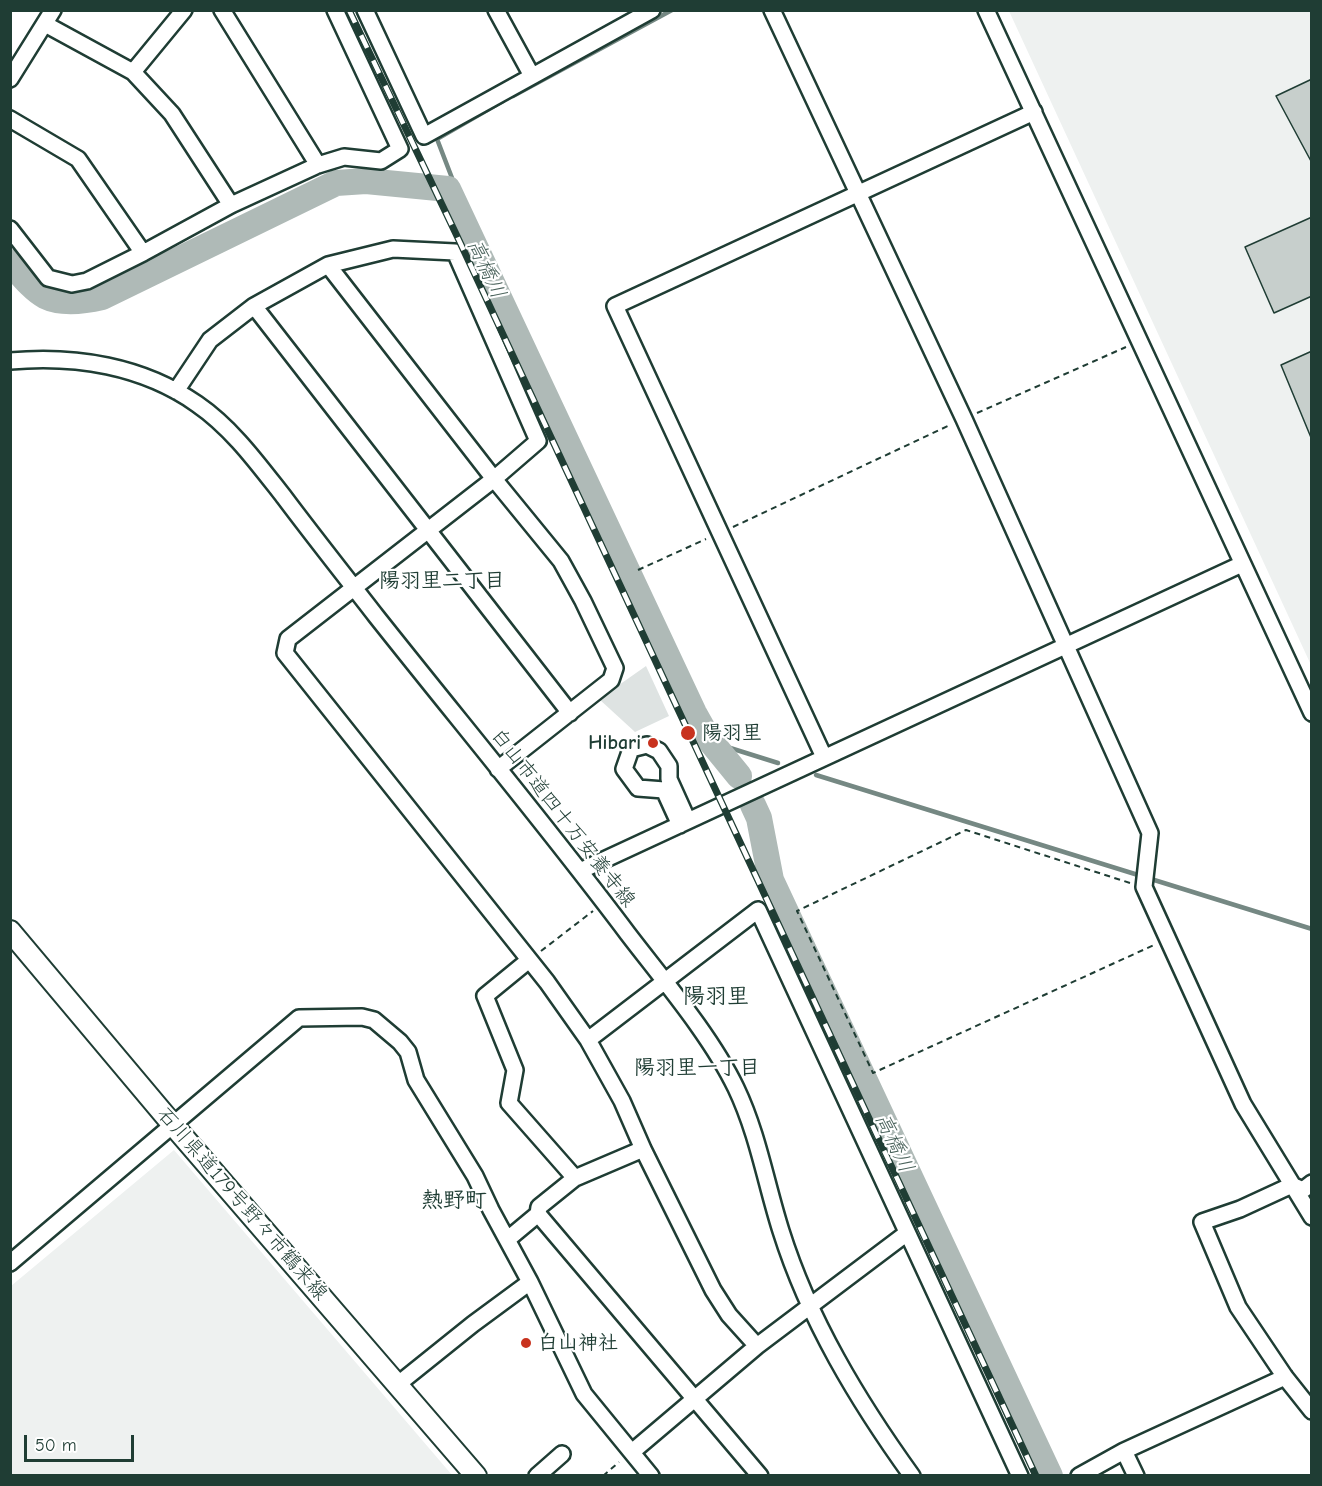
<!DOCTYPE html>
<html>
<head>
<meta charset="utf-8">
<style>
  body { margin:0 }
  #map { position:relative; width:1322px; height:1486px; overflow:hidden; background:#fff; font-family:"Comic Neue",sans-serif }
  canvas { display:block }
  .frame { position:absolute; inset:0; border:12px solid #1f3d34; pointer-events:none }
  .scale { position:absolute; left:24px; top:1435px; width:110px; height:27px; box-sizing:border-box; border:3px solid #1f3d34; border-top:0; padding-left:8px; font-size:18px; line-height:21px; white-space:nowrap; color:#1f3d34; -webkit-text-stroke:4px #fff; paint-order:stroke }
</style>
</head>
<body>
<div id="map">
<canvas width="1322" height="1486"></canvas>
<div class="frame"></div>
<div class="scale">50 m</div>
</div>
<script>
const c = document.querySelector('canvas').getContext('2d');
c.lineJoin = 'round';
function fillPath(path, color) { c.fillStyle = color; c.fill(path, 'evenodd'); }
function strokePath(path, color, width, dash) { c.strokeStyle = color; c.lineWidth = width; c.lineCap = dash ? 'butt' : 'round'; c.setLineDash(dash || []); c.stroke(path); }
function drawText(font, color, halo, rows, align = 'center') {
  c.font = font + ' "Comic Neue","Klee One",sans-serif'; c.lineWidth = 4.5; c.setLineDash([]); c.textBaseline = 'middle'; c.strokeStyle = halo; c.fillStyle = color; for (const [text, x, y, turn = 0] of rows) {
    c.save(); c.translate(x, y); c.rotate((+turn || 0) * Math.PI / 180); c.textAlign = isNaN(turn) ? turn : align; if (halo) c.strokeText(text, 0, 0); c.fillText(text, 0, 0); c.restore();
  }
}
const built = new Path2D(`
  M1009,11H1311V665Z
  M174,1150L452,1475H11V1286Z`);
const green = new Path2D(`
  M646,666L669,716L635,732L599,699Z`);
const stream = new Path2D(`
  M513,96L672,10
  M448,189L452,178L437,139L503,101
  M708,738L727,747L778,763
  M816,775L1312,929`);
const river = new Path2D(`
  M10,262C20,273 32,289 45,296C61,304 85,301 102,297L336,183L366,181L448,189L694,713L708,738L739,776
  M753,805L759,818L771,880L1050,1476`);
const building = new Path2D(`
  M1312,79V163L1276,96Z
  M1312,217V296L1274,313L1245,247Z
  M1312,351V440L1281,365Z`);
const path = new Path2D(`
  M977,413L1126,347
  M733,527L950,425
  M638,570L706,539
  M1130,883L966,830L797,911L873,1073L1154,945
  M541,951L593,911
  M603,1476L619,1462`);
const minor = new Path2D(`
  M222,10L318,165
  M365,10L424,136L652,10
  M496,10L532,76
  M772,10L964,419L1150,833L1144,887L1243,1104L1312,1217
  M986,10L1312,713
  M45,24L133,72L172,114L231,205
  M133,72L184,10
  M10,79L53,10
  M10,119L78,159L143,253
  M10,229L48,278L72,284L87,281L143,253L231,205L318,165L344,157L381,161L400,149L335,10
  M328,265L393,249L455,252L538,441L494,479L561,561L583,601L615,668L611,680L498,769
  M254,306L570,713
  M10,361C75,355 143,366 197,404C232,428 258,464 284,497C314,537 345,576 376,616C460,722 547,826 628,934C664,981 711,1036 736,1088C758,1134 766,1184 781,1231C809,1320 858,1401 912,1476
  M176,391L210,340L254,306L328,265L494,479L288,639L285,653L547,982L588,1040L622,1101L643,1149L713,1290L729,1315L757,1346
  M824,757L615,306L1034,112
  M680,825L664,790L638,788L624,769L631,749L647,745L659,751L669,766V779L688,821
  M580,871L1242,564
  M529,960L485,996L515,1070L509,1103L575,1178L643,1149
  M588,1040L758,910L1020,1476
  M1312,1183L1303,1190L1292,1185L1240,1209L1202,1222L1238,1307L1285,1377L1312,1411
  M538,1214L539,1207L575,1178
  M508,1239L538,1214L760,1476
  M10,1263L299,1018L362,1017L374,1020L400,1042L408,1052L416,1080L475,1176L491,1210L530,1282L584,1394L651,1476
  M397,1385L473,1324L530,1282
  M1124,1451L1136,1476
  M632,1452L757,1346L907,1233
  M537,1476L562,1454
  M1079,1476L1124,1451L1285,1377`);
const major = new Path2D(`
  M10,931L173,1125L476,1476`);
const rail = new Path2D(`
  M349,10L457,236L1036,1476`);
const markers = [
  [688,733,8,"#c8321e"],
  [653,743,6,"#c8321e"],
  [526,1343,6,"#c8321e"]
];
const poiNames = [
  ["陽羽里",702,733],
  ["Hibari",641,743,"right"],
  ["白山神社",538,1343]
];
const streetNames = [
  ["白山市道四十万安養寺線",563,818,52],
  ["石川県道179号野々市鶴来線",242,1204,49]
];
const waterNames = [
  ["高橋川",486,269,65],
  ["高橋川",894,1143,65]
];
const neighbourhoodNames = [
  ["陽羽里二丁目",442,581],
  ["陽羽里一丁目",697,1068]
];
const quarterNames = [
  ["陽羽里",716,997],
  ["熱野町",454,1201]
];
fillPath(built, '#eef1f0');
fillPath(green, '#dee3e2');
strokePath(stream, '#758883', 4.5);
strokePath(river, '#afbab7', 26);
fillPath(building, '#c7cfcc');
strokePath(building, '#1f3d34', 1.5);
strokePath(minor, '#1f3d34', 20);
strokePath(major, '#1f3d34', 24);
strokePath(path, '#1f3d34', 2, [6, 4.5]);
strokePath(minor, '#fff', 15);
strokePath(major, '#fff', 20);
strokePath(rail, '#1f3d34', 7);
strokePath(rail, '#fff', 4.5, [14]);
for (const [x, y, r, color] of markers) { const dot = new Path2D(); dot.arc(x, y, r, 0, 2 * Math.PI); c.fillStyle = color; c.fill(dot); strokePath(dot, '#fff', 2); }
drawText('bold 20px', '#1f3d34', '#fff', poiNames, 'left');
drawText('20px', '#1f3d34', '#fff', streetNames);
drawText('italic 21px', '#4a625b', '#fff', waterNames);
drawText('bold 21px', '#1f3d34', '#fff', neighbourhoodNames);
drawText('bold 22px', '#1f3d34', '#fff', quarterNames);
</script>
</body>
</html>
